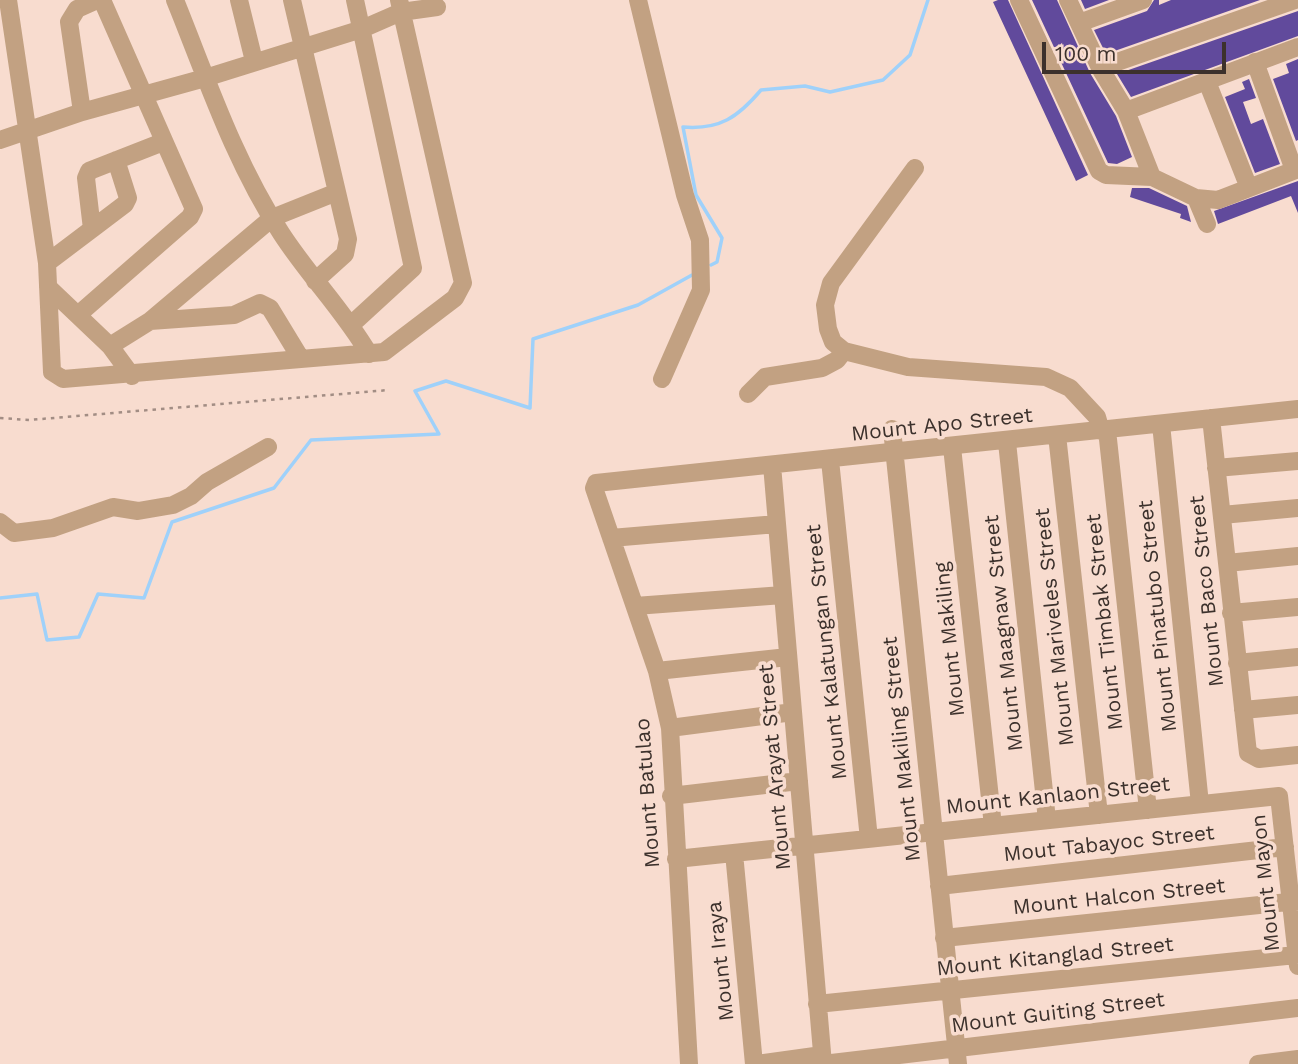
<!DOCTYPE html>
<html>
<head>
<meta charset="utf-8">
<style>
  body { margin:0 }
  #map { position:relative; width:1298px; height:1064px; overflow:hidden; background:#f8dccf; font-family:"Work Sans",sans-serif }
  canvas { display:block }
  .scale { position:absolute; left:1042px; top:42px; width:184px; height:32px; box-sizing:border-box; border:4px solid #3c312c; border-top:0; padding-left:9px; font-size:21px; line-height:24px; white-space:nowrap; color:#3c312c; -webkit-text-stroke:5px #f8dccf; paint-order:stroke }
</style>
</head>
<body>
<div id="map">
<canvas width="1298" height="1064"></canvas>
<div class="scale">100 m</div>
</div>
<script>
const c = document.querySelector('canvas').getContext('2d');
c.lineJoin = 'round';
function strokePath(path, color, width, dash) { c.strokeStyle = color; c.lineWidth = width; c.lineCap = dash ? 'butt' : 'round'; c.setLineDash(dash || []); c.stroke(path); }
function fillPath(path, color) { c.fillStyle = color; c.fill(path, 'evenodd'); }
function drawText(font, color, halo, rows, align = 'center') {
  c.font = font + ' "Work Sans",sans-serif'; c.lineWidth = 7; c.setLineDash([]); c.textBaseline = 'middle'; c.strokeStyle = halo; c.fillStyle = color; for (const [text, x, y, turn = 0] of rows) {
    c.save(); c.translate(x, y); c.rotate((+turn || 0) * Math.PI / 180); c.textAlign = isNaN(turn) ? turn : align; if (halo) c.strokeText(text, 0, 0); c.fillText(text, 0, 0); c.restore();
  }
}
const stream = new Path2D(`
  M711,265L717,262L722,238L696,195L683,127C720,130 738,117 761,90L805,86L830,92L883,80L910,55L928,0
  M0,598L37,594L47,640L79,637L98,594L144,598L172,522L274,488L311,440L439,434L415,391L446,381L530,408L533,339L638,305L692,275`);
const building = new Path2D(`
  M998,0H1008L1088,175L1076,181L993,2Z
  M1032,0H1057L1090,73L1116,116L1132,157L1117,164L1108,163Z
  M1081,0H1109L1085,9Z
  M1154,0H1159V5L1171,0H1260L1106,54L1094,30L1147,11Z
  M1298,11V36L1131,97L1117,74Z
  M1298,59V140L1296,141L1273,79L1289,73L1286,64Z
  M1249,79L1256,98L1243,102L1251,124L1263,119L1280,164L1255,173L1225,97L1245,89L1242,82Z
  M1298,181V213L1291,196L1218,224L1214,211Z
  M1132,188H1149L1187,206L1191,222L1180,218L1181,214L1130,197Z`);
const path = new Path2D(`
  M0,418L29,420L389,390`);
const minor = new Path2D(`
  M8,0L47,263L52,372L63,379L384,352L455,298L463,283L399,0
  M175,0C207,79 234,161 281,233C308,275 344,311 369,354
  M239,0L254,61
  M292,0L348,239L345,254L315,281
  M638,0L685,195L700,240L701,290L662,379
  M1019,0L1099,171L1106,175L1152,177L1196,198L1207,224
  M1068,0L1100,68L1126,111L1152,177
  M1079,23L1143,0
  M1255,62L1294,170
  M1100,68L1295,0
  M1206,79L1249,188
  M1126,111L1298,47
  M82,112L69,22L77,9L97,0
  M0,140L82,112L205,78L362,29L401,12L437,7
  M915,168L831,283L825,305L828,329L833,342L844,351L908,367L1046,377L1070,388L1097,417L1101,431
  M1196,198L1218,200L1298,169
  M92,229L125,204L128,198L116,160
  M47,263L92,229L86,178L89,171L163,142
  M48,287L110,346L132,376
  M79,314L190,217L194,209L102,0
  M150,321L234,315L260,303L270,308L301,359
  M352,324L413,268L355,0
  M110,346L150,321L272,218L337,192
  M748,394L765,377L822,368L837,360L844,351
  M1211,418L1248,753L1259,759L1298,755
  M1161,424L1200,804
  M892,429L958,1064
  M1107,430L1148,810
  M1057,435L1099,815
  M1007,442L1047,820
  M952,447L993,826
  M830,460L869,839
  M772,465L823,1064
  M1216,468L1298,461
  M1222,515L1298,508
  M0,522L14,533L53,528L113,507L138,511L173,505L191,496L207,482L268,447
  M611,538L777,524
  M1227,563L1298,556
  M635,606L783,595
  M1231,613L1298,607
  M1237,663L1298,657
  M657,671L788,657
  M1243,710L1298,705
  M670,728L793,712
  M671,796L799,781
  M734,853L754,1064
  M676,859L1279,796L1298,966
  M939,886L1285,847
  M944,938L1298,901
  M817,1004L1296,955
  M689,1064L670,728L657,671L594,488L596,483L1298,409
  M757,1064L822,1055
  M823,1064L1298,1008
  M1258,1064L1298,1059`);
const streetNames = [
  ["Mount Apo Street",942,425,-6],
  ["Mount Baco Street",1207,591,-96],
  ["Mount Pinatubo Street",1158,616,-96],
  ["Mount Timbak Street",1105,622,-96],
  ["Mount Mariveles Street",1055,627,-96],
  ["Mount Maagnaw Street",1004,633,-96],
  ["Mount Makiling",950,639,-96],
  ["Mount Kalatungan Street",827,652,-96],
  ["Mount Makiling Street",902,749,-96],
  ["Mount Arayat Street",775,767,-95],
  ["Mount Batulao",648,793,-94],
  ["Mount Kanlaon Street",1058,796,-6],
  ["Mout Tabayoc Street",1109,844,-6],
  ["Mount Mayon",1266,883,-96],
  ["Mount Halcon Street",1119,897,-6],
  ["Mount Kitanglad Street",1055,957,-6],
  ["Mount Iraya",721,961,-96],
  ["Mount Guiting Street",1058,1013,-7]
];
strokePath(stream, '#9fd1fa', 3.5);
fillPath(building, '#614a9c');
strokePath(path, '#a28d84', 2.5, [3.5, 5]);
strokePath(minor, '#c2a182', 18);
drawText('21px', '#3c312c', '#f8dccf', streetNames);
</script>
</body>
</html>
